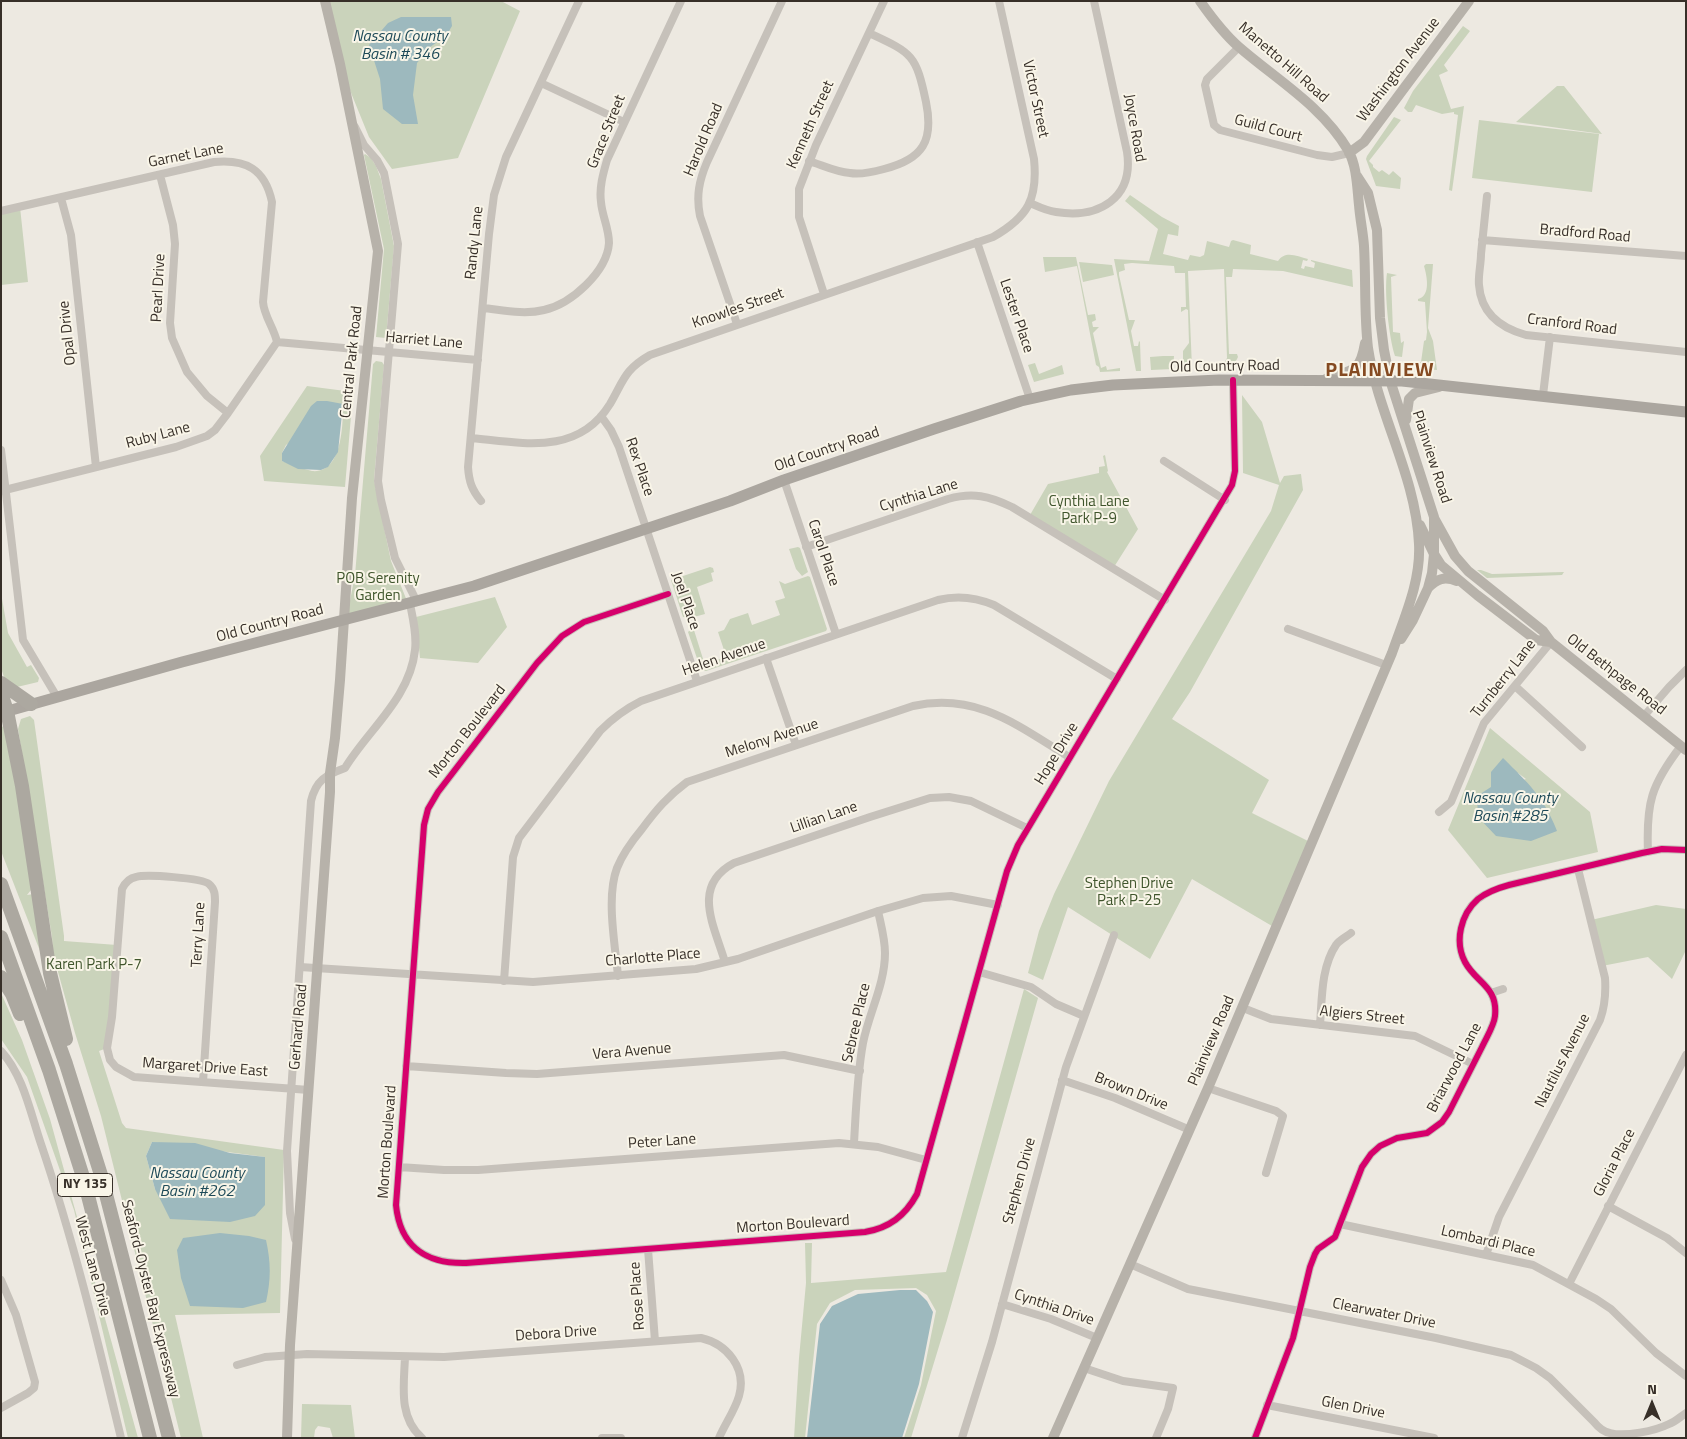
<!DOCTYPE html>
<html>
<head>
<meta charset="utf-8">
<style>
  body { margin:0 }
  #map { position:relative; width:1687px; height:1439px; overflow:hidden; background:#ede9e1; font-family:"Titillium Web",sans-serif }
  canvas { display:block }
  .frame { position:absolute; inset:0; border:2px solid #372f28; pointer-events:none }
  .north { position:absolute; left:1627px; top:1379px; width:50px; height:50px; -webkit-text-stroke:4px #f9f5e8; paint-order:stroke; rotate:0deg; font-size:14px; font-weight:700; line-height:20px; text-align:center; color:#372f28 }
  .north::after { content:''; display:block; margin:auto; width:18px; height:22px; background:#372f28; clip-path:polygon(50% 0,100% 100%,50% 72%,0 100%) }
</style>
</head>
<body>
<div id="map">
<canvas width="1687" height="1439"></canvas>
<div class="frame"></div>
<div class="north">N</div>
</div>
<script>
const c = document.querySelector('canvas').getContext('2d');
c.lineJoin = 'round';
function fillPath(path, color) { c.fillStyle = color; c.fill(path, 'evenodd'); }
function strokePath(path, color, width, dash) { c.strokeStyle = color; c.lineWidth = width; c.lineCap = dash ? 'butt' : 'round'; c.setLineDash(dash || []); c.stroke(path); }
function drawText(font, color, halo, rows, align = 'center') {
  c.font = font + ' "Titillium Web",sans-serif'; c.lineWidth = 4; c.setLineDash([]); c.textBaseline = 'middle'; c.strokeStyle = halo; c.fillStyle = color; for (const [text, x, y, turn = 0] of rows) {
    c.save(); c.translate(x, y); c.rotate((+turn || 0) * Math.PI / 180); c.textAlign = isNaN(turn) ? turn : align; if (halo) c.strokeText(text, 0, 0); c.fillText(text, 0, 0); c.restore();
  }
}
const green = new Path2D(`
  M327,1H501L520,11L458,158L392,169L369,137L347,83Z
  M1463,26L1470,31L1444,65L1448,71L1439,75L1451,109L1464,106L1452,191L1449,190L1458,115L1454,114V112L1442,114L1416,105L1412,112H1408L1404,108L1413,91Z
  M1557,86H1564L1602,134L1516,122Z
  M1394,117L1401,120L1369,161L1373,165V167L1379,172L1382,170L1389,175L1393,171L1401,178L1400,189L1376,186L1366,159L1367,156Z
  M1479,120L1599,134L1592,192L1472,178Z
  M365,154L371,158L376,166L381,179L394,246L386,338L376,337L384,249L364,155Z
  M1130,195L1162,217L1179,226L1178,236L1168,234L1163,254L1188,260L1190,255L1200,257L1204,255L1207,241L1229,247L1231,241L1233,240L1251,245L1250,254L1278,261C1285,250 1297,256 1308,259L1307,261L1303,260L1301,268L1304,269L1305,266L1314,268L1315,263L1311,261V260L1352,270L1353,287L1283,271L1233,269L1232,277H1226L1229,354H1237L1238,357L1234,365L1224,367V363L1227,358L1224,269L1188,271L1192,368H1183V351L1189,343L1188,310L1186,309L1181,312V307H1186L1185,273H1175L1174,266L1132,263L1124,264L1125,270L1119,272V275L1129,320H1135L1131,331L1134,346H1138L1139,341L1140,342L1141,371H1136L1114,259L1149,261L1158,229L1125,201Z
  M20,207L28,282L1,285V212Z
  M1043,257H1076L1088,315L1095,314L1096,320L1092,322L1093,327H1099L1093,333L1101,368L1106,366L1107,370L1120,368V371L1100,372L1099,367L1096,365L1077,266L1045,272Z
  M1079,262L1112,265L1114,275L1083,282Z
  M1426,264H1433L1428,328L1433,341L1437,370L1411,367L1412,362H1421L1424,341L1426,340L1427,332L1425,302L1418,301V299C1431,296 1427,276 1424,266Z
  M1387,273L1397,275L1391,277L1393,332L1400,333L1401,343L1404,341L1402,357L1395,356C1389,338 1384,292 1387,273Z
  M1163,356H1174L1173,369L1151,370L1150,357Z
  M376,361L382,362L384,365L374,480L391,561L407,601L347,616L355,575L373,364Z
  M1035,363L1039,374L1062,365L1064,374L1034,382L1028,365Z
  M307,386L353,392L345,487L264,481L260,456ZM343,405C343,425 342,474 312,471C302,469 292,464 282,461V453L286,445Z
  M1242,395L1262,422L1280,483L1284,476L1301,474L1303,490L1190,692L1172,719L1269,780L1252,813L1308,841L1272,926L1192,879L1150,959L1068,907L1043,980L1028,973L1039,931L1054,894L1109,781L1271,511L1279,485L1243,473Z
  M1105,455L1108,471L1107,472L1138,529L1114,567L1030,515L1048,484L1099,473V467L1105,466L1103,456Z
  M798,547L800,548L808,572L802,576L796,569L789,549Z
  M710,567L713,568L714,572L711,573L713,581L697,587L705,614L690,618L683,617L671,580Z
  M1477,570H1481L1492,574L1564,572L1562,575L1487,578Z
  M808,576L810,577L827,629L826,631L706,671L701,670L688,632L693,627L704,662L720,659V658L726,656L718,632L724,630L730,619L748,613L752,625L780,615L775,601L785,598L779,581L785,584Z
  M1,593L8,633L27,667L31,665L39,678L38,682L17,687L5,680L1,668Z
  M495,597L507,627L478,663L420,658L416,617Z
  M30,716L34,720L64,936V941L117,945L107,1048L99,1051L122,1123L126,1128L284,1150L280,1313L175,1315L203,1438H181L101,1116L75,1033L53,954L52,937L18,729L21,719ZM152,1142L265,1157L155,1189L146,1156Z
  M1,726L4,727L10,747L31,887V890L27,895L34,894L41,952L40,951L1,851Z
  M1490,728L1590,812L1598,852L1487,878L1448,830ZM1518,773L1526,779L1477,796Z
  M1656,905L1686,909V950L1672,979L1648,957L1602,966L1591,920Z
  M1024,989L1038,998L947,1320L911,1438H904L921,1385L936,1311L927,1295L916,1288L855,1290L830,1303L817,1324L805,1438H794L799,1358L806,1283L805,1243H812L811,1283L946,1272Z
  M1,993L22,1040L50,1119L138,1438H128L74,1210L27,1077L1,1039Z
  M302,1404L351,1405L355,1438H333L330,1428L318,1426L315,1430L314,1438H301Z`);
const water = new Path2D(`
  M401,17H451L452,26L446,36L430,47L417,63L413,95L418,124H402L383,109L380,79L369,45L388,23Z
  M317,401H327L343,404L338,452L328,467L321,470L298,469L282,461V453L311,406Z
  M1503,758C1528,783 1544,797 1557,831L1531,841L1496,836L1478,817L1477,796L1491,787V772Z
  M152,1142L195,1143L230,1153L265,1157V1205L255,1216L230,1222L170,1219L155,1189L146,1156Z
  M220,1233L249,1236L266,1240C271,1263 271,1279 266,1302L243,1308L190,1306L181,1278L177,1250L183,1238Z
  M900,1290H916L927,1301L933,1312L919,1384L902,1438H807L820,1324L832,1306L858,1294Z`);
const street = new Path2D(`
  M1239,47L1207,79L1205,85L1214,125L1220,130L1317,155L1332,157L1349,153
  M541,83L624,122
  M355,127L364,145L377,160L384,173L398,244L378,481L381,500L395,558L417,602
  M809,161C822,165 836,172 850,173C861,175 873,172 884,169C923,159 934,141 926,102C916,54 912,53 869,33
  M160,175L173,225L175,244L170,323L172,338L187,372L207,396L228,413
  M1487,196C1485,216 1483,235 1481,254C1481,264 1478,276 1479,285C1481,314 1501,328 1526,335L1686,352
  M61,198L71,235L96,467
  M1030,203C1039,207 1047,211 1056,212C1099,219 1134,198 1127,152L1094,1
  M1,211L214,162C246,159 265,169 272,202L263,302C264,316 274,328 277,342
  M1482,240L1686,256
  M977,242L1030,399
  M824,294L799,217V189L816,145L884,1
  M483,308C502,310 524,315 544,310C571,304 607,272 609,243C609,228 602,216 601,202C599,188 603,174 607,160L681,1
  M737,324L700,216C696,196 699,181 707,162L782,1
  M277,342L478,360
  M1543,395L1550,337
  M601,416L611,430L619,447L697,681
  M471,438C523,443 578,456 610,404C624,380 624,370 650,355L993,237C1028,217 1038,199 1034,159L999,1
  M1,450L23,640L57,697
  M1164,461L1225,500
  M784,480L836,634
  M1,491L176,447L207,436L215,430L228,413L277,342
  M481,501C472,490 469,482 468,467L489,234L494,195L506,157L579,1
  M806,547L948,499C973,492 989,496 1012,507L1165,600
  M668,594L584,622L562,636L537,663L438,792L428,809L424,825L396,1205C400,1247 427,1264 466,1263L865,1232C889,1228 905,1216 917,1194L1007,871L1018,845L1232,485L1235,471L1233,380
  M1288,629L1386,665
  M766,658L796,745
  M1515,686L1582,747
  M1644,716L1669,687L1686,670
  M1439,812L1451,802L1484,723L1551,642
  M1648,852C1646,803 1651,785 1681,746
  M725,962C714,925 691,886 734,863L870,817L930,798L949,797L971,801L1027,828
  M300,967L533,982L696,969L738,959L878,911L923,898L951,896L998,905
  M979,972L1031,987L1056,1004L1084,1016
  M618,976C615,944 606,897 617,868C623,853 632,841 642,829C656,810 668,796 687,782L913,706C977,692 1018,726 1069,757
  M504,981L513,857L519,838L600,731C613,718 625,709 641,701L938,600C958,595 975,597 994,605L1117,679
  M1491,993L1503,989
  M1243,1008L1271,1019L1415,1036L1473,1064
  M1320,1025C1322,999 1321,967 1336,945C1339,940 1346,937 1351,933
  M1,1051C23,1075 30,1111 40,1141C73,1238 97,1338 121,1438
  M406,1066L506,1073L537,1074L784,1055L860,1071
  M1062,1080L1115,1098L1190,1130
  M203,1082L215,902C215,895 215,889 209,884C202,878 146,874 136,877C129,878 125,883 122,889L112,1017L107,1048L110,1060L116,1067L134,1077L309,1090
  M1208,1088L1276,1111L1283,1116L1266,1173
  M854,1143C856,1110 857,1076 863,1043C869,1013 885,984 885,953C885,939 881,925 878,911
  M399,1167L444,1170H478L839,1143L878,1147L926,1160
  M1608,1206L1667,1238L1686,1253
  M1340,1224L1533,1265L1596,1299L1611,1309L1656,1353L1686,1376
  M295,1239L290,1213L287,1151L311,801C316,780 326,775 345,768C368,730 410,698 415,650C417,635 413,619 410,604
  M648,1249L655,1341
  M1486,1255L1499,1217L1600,1020C1605,1006 1606,993 1605,978L1578,869
  M1130,1264L1188,1289L1436,1338L1511,1355L1536,1368L1550,1378L1594,1422C1598,1427 1603,1432 1610,1433C1625,1437 1655,1431 1669,1424C1675,1422 1680,1417 1686,1413
  M1,1280L16,1315L35,1382L34,1388L28,1393L1,1408
  M1569,1284L1686,1055
  M1002,1304L1051,1319L1097,1338
  M405,1357C404,1385 398,1417 422,1438
  M237,1365L265,1357L307,1354L444,1357L701,1338C727,1344 747,1368 739,1396C735,1410 725,1424 719,1438
  M1084,1368L1123,1381L1173,1388L1168,1409L1156,1438
  M1267,1405L1434,1438
  M602,1438H621
  M962,1438L992,1342L1066,1067L1114,935
  M1255,1438L1293,1338L1310,1267L1315,1254L1318,1249L1335,1237L1362,1167L1371,1154L1380,1146L1397,1138L1427,1133L1442,1122L1449,1112C1460,1090 1471,1069 1482,1047C1486,1038 1494,1026 1495,1016C1498,986 1476,983 1465,962C1454,941 1461,914 1478,899C1487,892 1498,888 1509,885L1642,853L1662,849L1686,850`);
const secondary = new Path2D(`
  M1349,153L1364,142L1469,1
  M1357,176L1368,193L1377,230L1380,318L1384,350L1390,380L1434,517V554L1432,573L1428,588L1413,620L1401,639
  M1327,378C1354,370 1360,372 1365,343
  M1406,420L1409,399L1415,393L1439,387
  M1434,518L1455,556L1468,571L1543,631L1551,642L1686,750
  M1420,525L1434,554L1441,565L1477,595L1536,640L1551,642
  M1428,588C1437,579 1444,576 1457,581
  M287,1438L290,1345L330,792V773L335,738L340,680L352,498L378,251L340,64L325,1
  M1053,1438L1208,1088L1392,653C1404,618 1421,582 1419,544C1416,476 1378,415 1368,348C1364,314 1366,280 1364,246C1363,232 1360,219 1359,205C1357,187 1357,166 1348,150C1322,106 1277,80 1239,47C1224,34 1212,18 1200,1`);
const primary = new Path2D(`
  M1,713L182,662L474,586L730,501L784,480L934,429L1021,401L1071,390L1113,385L1219,380L1402,381L1686,412`);
const highway = new Path2D(`
  M1,683L31,704
  M1,693L7,711L22,786L50,973L66,1039
  M1,884L66,1064L101,1175L169,1438
  M1,937L49,1070L84,1180L150,1438
  M1,977L12,994L20,1014`);
const cycleway = new Path2D(`
  M668,594L584,622L562,636L537,663L438,792L428,809L424,825L396,1205C400,1247 427,1264 466,1263L865,1232C889,1228 905,1216 917,1194L1007,871L1018,845L1232,485L1235,471L1233,380
  M1255,1438L1293,1338L1310,1267L1315,1254L1318,1249L1335,1237L1362,1167L1371,1154L1380,1146L1397,1138L1427,1133L1442,1122L1449,1112C1460,1090 1471,1069 1482,1047C1486,1038 1494,1026 1495,1016C1498,986 1476,983 1465,962C1454,941 1461,914 1478,899C1487,892 1498,888 1509,885L1642,853L1662,849L1686,850`);
const shields = [
  [85,1185,55]
];
const shieldNames = [
  ["NY 135",85,1185]
];
const streetNames = [
  ["Manetto Hill Road",1283,63,41],
  ["Washington Avenue",1399,70,-53],
  ["Victor Street",1035,99,78],
  ["Kenneth Street",811,125,-66],
  ["Joyce Road",1134,128,80],
  ["Guild Court",1268,129,15],
  ["Grace Street",607,132,-68],
  ["Harold Road",704,140,-67],
  ["Garnet Lane",186,156,-11],
  ["Bradford Road",1585,234,5],
  ["Randy Lane",475,243,-84],
  ["Pearl Drive",159,288,-87],
  ["Knowles Street",738,309,-19],
  ["Lester Place",1016,316,71],
  ["Cranford Road",1572,325,7],
  ["Opal Drive",68,333,-96],
  ["Harriet Lane",424,341,5],
  ["Central Park Road",352,362,-84],
  ["Old Country Road",1225,367,-1],
  ["Ruby Lane",158,436,-15],
  ["Old Country Road",827,450,-19],
  ["Plainview Road",1431,457,72],
  ["Rex Place",639,467,71],
  ["Cynthia Lane",919,496,-17],
  ["Carol Place",823,553,71],
  ["Joel Place",685,601,71],
  ["Old Country Road",270,624,-15],
  ["Helen Avenue",724,658,-19],
  ["Old Bethpage Road",1616,675,38],
  ["Turnberry Lane",1504,679,-52],
  ["Morton Boulevard",468,732,-52],
  ["Melony Avenue",772,739,-18],
  ["Hope Drive",1057,754,-59],
  ["Lillian Lane",824,818,-19],
  ["Terry Lane",199,935,-87],
  ["Charlotte Place",653,958,-5],
  ["Algiers Street",1362,1016,6],
  ["Sebree Place",857,1023,-77],
  ["Gerhard Road",299,1027,-85],
  ["Plainview Road",1212,1041,-67],
  ["Vera Avenue",632,1052,-5],
  ["Nautilus Avenue",1563,1061,-63],
  ["Margaret Drive East",205,1068,4],
  ["Briarwood Lane",1455,1068,-62],
  ["Brown Drive",1131,1092,22],
  ["Morton Boulevard",388,1142,-86],
  ["Peter Lane",662,1142,-4],
  ["Gloria Place",1615,1163,-63],
  ["Stephen Drive",1020,1181,-75],
  ["Morton Boulevard",793,1225,-4],
  ["Lombardi Place",1488,1242,13],
  ["West Lane Drive",92,1266,75],
  ["Rose Place",638,1296,-94],
  ["Seaford-Oyster Bay Expressway",150,1299,76],
  ["Cynthia Drive",1054,1308,19],
  ["Clearwater Drive",1384,1314,11],
  ["Debora Drive",556,1334,-4],
  ["Glen Drive",1353,1408,11]
];
const parkNames = [
  ["Cynthia Lane",1089,502],
  ["Park P-9",1089,519],
  ["POB Serenity",378,579],
  ["Garden",378,596],
  ["Stephen Drive",1129,884],
  ["Park P-25",1129,901],
  ["Karen Park P-7",94,965]
];
const waterNames = [
  ["Nassau County",400,37],
  ["Basin # 346",400,55],
  ["Nassau County",1510,799],
  ["Basin #285",1510,817],
  ["Nassau County",197,1174],
  ["Basin #262",197,1192]
];
const districtNames = [
  ["PLAINVIEW",1380,371]
];
fillPath(green, '#cad3bb');
fillPath(water, '#9db9be');
strokePath(street, '#c6c1ba', 8);
strokePath(secondary, '#b7b2aa', 10);
strokePath(primary, '#aba69f', 11);
strokePath(highway, '#aca8a0', 14);
strokePath(cycleway, '#d6006c', 6);
for (const [x, y, w] of shields) { const box = new Path2D(); box.roundRect(x - w / 2, y - 11.5, w, 23, 4); c.fillStyle = '#f9f5e8'; c.fill(box); strokePath(box, '#372f28', 1); }
drawText('bold 14px', '#372f28', null, shieldNames);
drawText('15px', '#372f28', '#f9f5e8', streetNames);
drawText('15px', '#3f552c', '#f9f5e8', parkNames);
drawText('italic 16px', '#1e4a58', '#f9f5e8', waterNames);
c.letterSpacing = '1px';
drawText('bold 20px', '#854a21', '#f9f5e8', districtNames);
c.letterSpacing = '0px';
</script>
</body>
</html>
